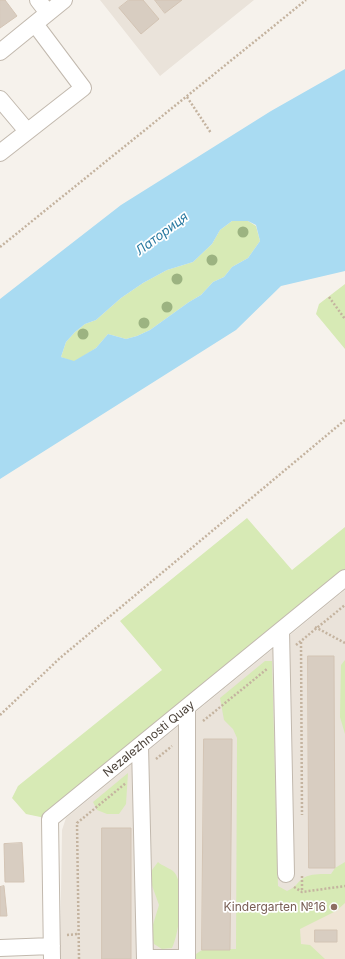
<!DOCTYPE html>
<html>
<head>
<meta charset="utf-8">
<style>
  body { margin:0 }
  canvas { display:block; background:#f6f2ec }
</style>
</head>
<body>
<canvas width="345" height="959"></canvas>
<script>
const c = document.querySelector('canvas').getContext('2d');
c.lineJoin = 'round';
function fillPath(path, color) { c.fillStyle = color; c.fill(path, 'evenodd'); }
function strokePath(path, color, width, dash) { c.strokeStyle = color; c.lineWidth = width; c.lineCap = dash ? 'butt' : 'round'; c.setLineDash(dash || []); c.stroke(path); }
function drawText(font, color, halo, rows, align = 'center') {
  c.font = font + ' Inter,sans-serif'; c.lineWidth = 3.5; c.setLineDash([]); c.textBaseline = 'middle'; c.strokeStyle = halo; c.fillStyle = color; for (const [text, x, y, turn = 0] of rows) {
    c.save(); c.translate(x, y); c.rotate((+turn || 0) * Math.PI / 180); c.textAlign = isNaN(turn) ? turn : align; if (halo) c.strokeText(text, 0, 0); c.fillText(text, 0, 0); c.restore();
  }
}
const residential = new Path2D(`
  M100,0H254L160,76Z
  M345,590V959H60L62,830L66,818Z`);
const education = new Path2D(`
  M345,886V959H301L300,929Z`);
const green = new Path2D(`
  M232,221H248L256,226L260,241L248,258L232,267L224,277L213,282L201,295L189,302L150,330L137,336L126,339L108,334L96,348L74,362L61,357L66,342L75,332L85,324L96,320L121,298L143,283L167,270L193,262L212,244L220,230Z
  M345,284V349L316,314L319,304Z
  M247,518L292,570L345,527V579L50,819L26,814L12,798L18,786L162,670L120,621Z
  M345,660V734L340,717L341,665Z
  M265,661H272L278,886L287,891C296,887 295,885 302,879C310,873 322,874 331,874L335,868L345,862V903L336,911L300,929L301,944L310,945L325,959H196V954L202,950L236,949L237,738L233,729L224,720L220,698Z
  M128,773L126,804L119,814H107L97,810L93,802Z
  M158,862C162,866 170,868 174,872C186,885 179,934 172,948L162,949L154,944L151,931L159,905L150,880L152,870Z`);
const water = new Path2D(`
  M345,69V271L281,286L236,330L0,479V299L121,205L271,111ZM232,221H248L256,225L260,241L248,258L232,267L224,277L213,282L201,295L189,302L150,330L137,336L126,339L108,334L96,348L74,361L61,357L66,342L75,332L85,324L96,320L121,298L143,283L167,270L193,262L212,244L220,230Z`);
const building = new Path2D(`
  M0,0H5L17,16L0,28Z
  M129,0H143L159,19L141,34L119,8Z
  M155,0H182L165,13Z
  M308,656H334L335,868H309Z
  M204,739H232L230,950H202Z
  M102,828H131V959H102Z
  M22,843L24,882H5L4,844Z
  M4,886L7,916H0V887Z
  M315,930H337V942H315Z`);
const path = new Path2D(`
  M187,97L211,133
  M0,247L306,0
  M329,297L345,319
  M315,627L345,643
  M301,642L302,815
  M296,645L345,605
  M0,715L60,658L345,420
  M203,721L267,669
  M156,759L172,746
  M302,876V892
  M294,887L302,892L345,886
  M67,935L78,934
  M79,959L77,823L126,783`);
const minor = new Path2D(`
  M38,0L48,13
  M0,52L64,0
  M0,99L27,131
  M0,153L83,88L35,24
  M281,631L286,874
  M140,746L145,959
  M0,948L52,946
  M145,958H187V709
  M52,959L50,819L345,578`);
const trees = [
  [243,232],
  [212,260],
  [177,279],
  [167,307],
  [144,323],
  [83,334]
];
const markers = [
  [334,907,4,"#8d6e63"]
];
const streetNames = [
  ["Nezalezhnosti Quay",149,739,-39]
];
const educationNames = [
  ["Kindergarten №16",326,907]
];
const waterNames = [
  ["Латориця",162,234,-37]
];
fillPath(residential, '#eae3da');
fillPath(education, '#efe5d6');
fillPath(green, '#d7eab5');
fillPath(water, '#a9dbf2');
fillPath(building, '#d8cdc1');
strokePath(building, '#d3c4b4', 1);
strokePath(minor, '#c2b9ae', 18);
strokePath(path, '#c4b39f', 2.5, [2, 2]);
strokePath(minor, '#fff', 16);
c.fillStyle = '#9cb381';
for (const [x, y] of trees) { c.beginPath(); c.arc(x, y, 5.5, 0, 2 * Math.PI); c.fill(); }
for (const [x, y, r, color] of markers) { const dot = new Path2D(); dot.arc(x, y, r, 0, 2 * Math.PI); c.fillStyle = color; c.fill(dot); strokePath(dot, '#fff', 1.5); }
drawText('12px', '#4b4239', '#fff', streetNames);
drawText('12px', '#785e54', '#fff', educationNames, 'right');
drawText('italic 13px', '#2a7aa1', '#fff', waterNames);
</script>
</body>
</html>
